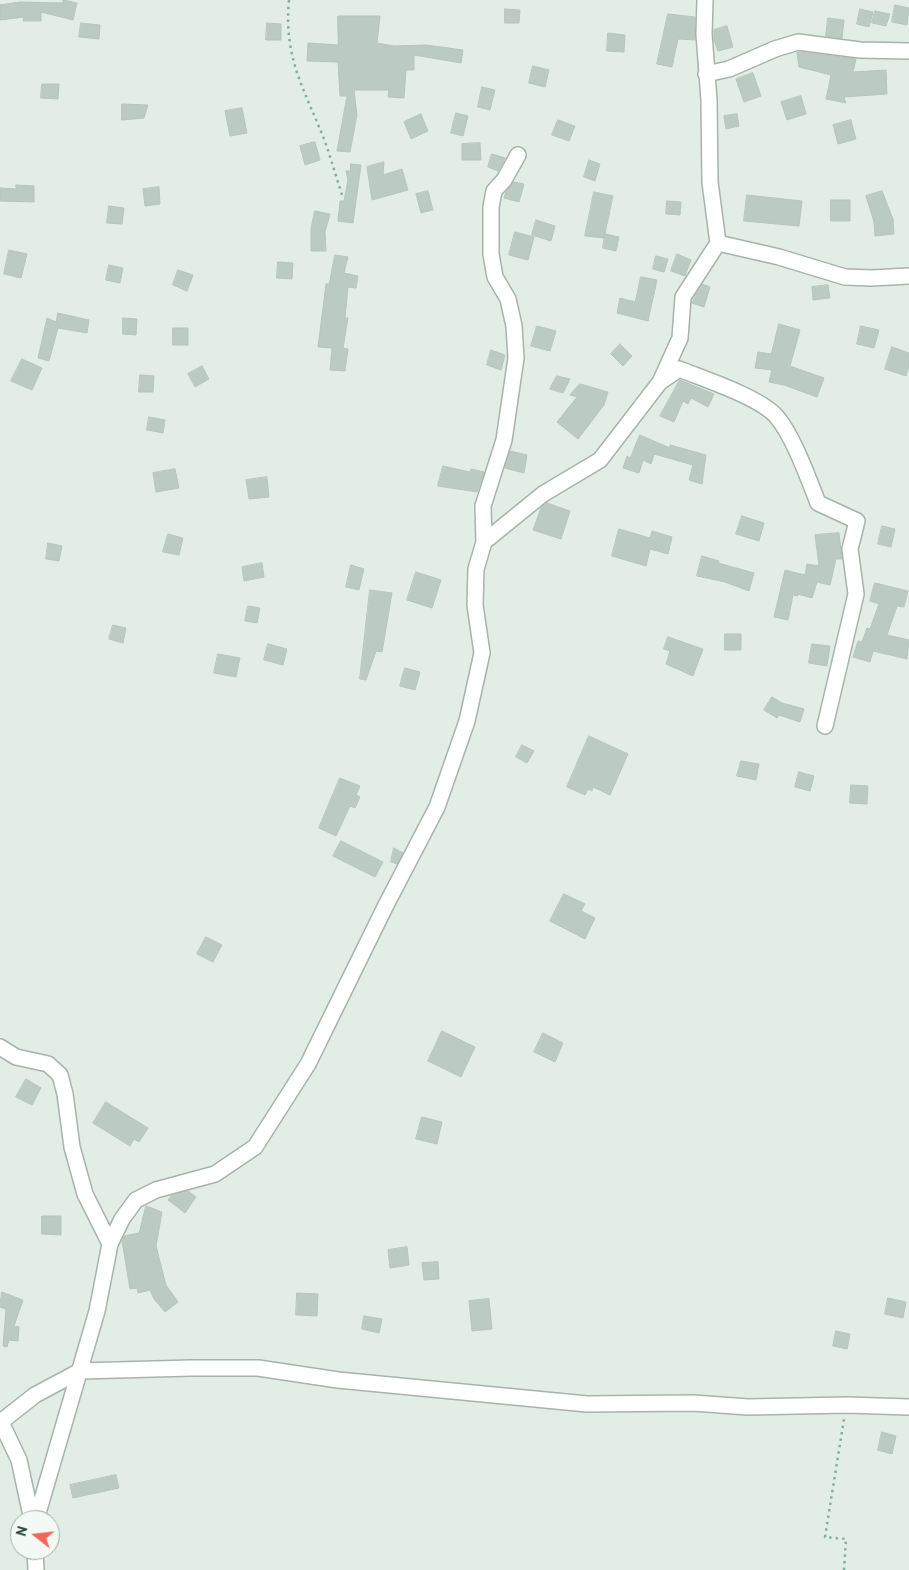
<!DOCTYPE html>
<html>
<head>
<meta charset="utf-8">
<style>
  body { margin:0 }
  #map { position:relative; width:909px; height:1570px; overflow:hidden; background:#e2ede6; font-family:"PT Sans",sans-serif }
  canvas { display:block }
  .north { position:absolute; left:10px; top:1510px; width:50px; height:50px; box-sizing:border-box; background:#f3f9f5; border:1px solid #9faea7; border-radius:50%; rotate:286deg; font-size:14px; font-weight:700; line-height:20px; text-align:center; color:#223e32 }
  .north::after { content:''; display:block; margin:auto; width:18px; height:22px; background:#f3675a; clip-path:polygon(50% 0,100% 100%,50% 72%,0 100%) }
</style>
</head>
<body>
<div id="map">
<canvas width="909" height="1570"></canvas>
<div class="north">N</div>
</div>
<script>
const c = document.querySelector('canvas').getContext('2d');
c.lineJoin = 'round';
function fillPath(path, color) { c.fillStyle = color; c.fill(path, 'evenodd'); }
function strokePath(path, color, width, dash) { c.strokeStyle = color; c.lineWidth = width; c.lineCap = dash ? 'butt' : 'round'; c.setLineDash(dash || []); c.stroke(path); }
const building = new Path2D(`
  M63,0L77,3L73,20L41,12V21H23L24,17L0,20V5L20,2L63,3Z
  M895,5L909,8L907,25L892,22Z
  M505,9L520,10L519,23H505Z
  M860,9L873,12L869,27L857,24Z
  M875,11L890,14L886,26L872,23Z
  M668,14L695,17V40L678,39L672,67L657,64Z
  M338,16H380L377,43L394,46L426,45L463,50L461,63L414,55V70H406L404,98L388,97L389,90H354L357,115L350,152L337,151L347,96H340L338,62L307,61L308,43L338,45Z
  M828,18L844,20L842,38L826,36Z
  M81,23L100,25L99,39L79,37Z
  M267,23L281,24V40H266Z
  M727,26L733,47L718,51L714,40V30Z
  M608,33L625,35L624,52L607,51Z
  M801,52L856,59L853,72L886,70L887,94L844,97L846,103L826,99L831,75L799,67L797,53Z
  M533,66L549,70L545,87L529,83Z
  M753,73L761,96L744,102L736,79Z
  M42,84H59L58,99L41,98Z
  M482,87L495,90L490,110L478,107Z
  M801,96L806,114L787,120L781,102Z
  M122,104L148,105L144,118L122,120Z
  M242,108L247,133L230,136L225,111Z
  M456,113L468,116L463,136L451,133Z
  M421,114L428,131L411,139L404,122Z
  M737,114L739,126L726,129L724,116Z
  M558,120L575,126L569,141L552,135Z
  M851,120L856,139L838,144L833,125Z
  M315,142L320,160L305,165L300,146Z
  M480,143L481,160H462V144Z
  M492,154L505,158L498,171L488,167Z
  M589,160L600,164L595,181L584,177Z
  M384,162L383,175L402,169L408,190L372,200L367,167Z
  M351,164L361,165L353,223L338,221L340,201H344L348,180L346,171H350Z
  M514,182L524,184L519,202L504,198L506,192Z
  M16,185L34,186V202L0,201V188L16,189Z
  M159,187L160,204L145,206L143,189Z
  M428,191L433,210L421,213L416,194Z
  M882,191L893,219L894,234L875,236L874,222L866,196Z
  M594,192L613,196L604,238L585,236Z
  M747,195L802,201L799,226L744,221Z
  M831,200H850V221H831Z
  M667,201L681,202L680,215L666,214Z
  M109,206L124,208L122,224L107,223Z
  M315,211L330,214L325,232L326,251H311V229Z
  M536,220L555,226L551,241L532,235Z
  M515,232L534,237L528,260L509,255Z
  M605,234L619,237L616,251L603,248Z
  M9,250L27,254L21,278L4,274Z
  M677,254L691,260L685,276L671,271Z
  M335,255L348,257L344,273L358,276L356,288L348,287L345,318H348L343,348L348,349L345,371L330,370L332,348L318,347L326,284H329Z
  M656,256L668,259L664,272L653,269Z
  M278,262L293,263L292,279L277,278Z
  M109,265L123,268L120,283L106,280Z
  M178,270L193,275L187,291L173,285Z
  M641,277L657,280L648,321L617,313L620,298L635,302Z
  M702,284L710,287L704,307L692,303Z
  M828,285L830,298L813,300L812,287Z
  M58,313L89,320L87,333L58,328L49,361L38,358L47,318L56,322Z
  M123,318L137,319L136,335L123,334Z
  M779,324L800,330L790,366L824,378L817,397L784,385L769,382L772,370L755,368L758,352L771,354Z
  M537,326L556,331L550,351L531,346Z
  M861,326L879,330L874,348L857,344Z
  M173,328H188V345H173Z
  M620,344L632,356L623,366L611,354Z
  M892,347L909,353V366L906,376L885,369Z
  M491,350L505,355L501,370L487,365Z
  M22,359L42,368L32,390L11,381Z
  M202,366L209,379L195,387L188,374Z
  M140,375L154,376L153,392H139Z
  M557,376L570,379L563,393L550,389Z
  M680,380L714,394L708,407L691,398L688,404L683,401L674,422L660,416Z
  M580,384L608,392L604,405L578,439L557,422L577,397L570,395Z
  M149,417L165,420L163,433L147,430Z
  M640,435L670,448V445L706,455L702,484L689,480L693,465L654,454L651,464L643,460L639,473L623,468L627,456L630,458Z
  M510,451L527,455L524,473L505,468Z
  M443,466L470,472L471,469L484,472L477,492L438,486Z
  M175,469L179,488L156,492L153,473Z
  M267,477L269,497L249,499L246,480Z
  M547,503L570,511L561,539L533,530L541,508Z
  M742,516L764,523L759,541L736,534Z
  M882,526L895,529L891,547L878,544Z
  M619,529L650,538L652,531L672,537L668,554L650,549L646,566L612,556Z
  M839,533L842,559H836L830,585L817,582L812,598L798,594V596L793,595L788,620L774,617L785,570L805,575L807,564L819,566L815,535Z
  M168,534L183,538L179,555L163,552Z
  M48,543L62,546L59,561L46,559Z
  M702,556L719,561L718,563L754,573L749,591L725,582L697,576Z
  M262,563L264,577L244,581L242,567Z
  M351,565L364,569L359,590L346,587Z
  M416,572L441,580L432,608L407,600Z
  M875,583L908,591L904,607L897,606L887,635L909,640L907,659L873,651L870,662L853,657L858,641L862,642L867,628L870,629L879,604L870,601Z
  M370,590L392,593L382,652L376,651L366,680L360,679Z
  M248,606L260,608L257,623L245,621Z
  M113,625L126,628L123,643L109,639Z
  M725,634H741V650H725Z
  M668,637L703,649L693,676L666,664L670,651L664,649Z
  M268,644L287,649L283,665L264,660Z
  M812,644L830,646L827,666L809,663Z
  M218,654L240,658L236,677L214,673Z
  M405,668L420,672L415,690L400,686Z
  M772,697L782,703L804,709L800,722L779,715L777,718L764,710Z
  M589,736L628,754L610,795L593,787L592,791L588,789L585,795L567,787Z
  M522,745L534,751L527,763L516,757Z
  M741,761L759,764L756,780L737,776Z
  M799,772L814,776L810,791L795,787Z
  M340,778L360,786L356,795L360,797L355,808L350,806L336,836L319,828Z
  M851,785L868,786L867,804L850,803Z
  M341,841L383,862L375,877L333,856Z
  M394,848L403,853L397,864L391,862Z
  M564,894L585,904L581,911L595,918L585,939L550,921Z
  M206,937L222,945L213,962L197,954Z
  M442,1031L475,1047L461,1077L428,1061Z
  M543,1033L563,1043L555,1062L534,1052Z
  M26,1079L41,1088L32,1105L16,1097Z
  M106,1102L148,1128L139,1142L134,1139L130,1146L93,1123Z
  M422,1117L442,1122L437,1144L416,1139Z
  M188,1191L196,1197L185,1213L168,1200L171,1196Z
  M146,1206L162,1212L156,1246L166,1285L178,1302L165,1312L154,1299L150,1290L138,1293L137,1288L130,1289L122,1241L124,1236L139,1233Z
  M42,1216H61V1235L42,1234Z
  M407,1247L409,1265L390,1268L388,1250Z
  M438,1262L439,1279L424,1280L422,1263Z
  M2,1292L23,1300L14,1326L19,1327L18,1341L9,1340L7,1347L3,1346L6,1309L0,1307Z
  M297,1293L318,1294L317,1316L296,1315Z
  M888,1298L906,1302L903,1318L885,1314Z
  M489,1299L492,1329L472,1331L469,1301Z
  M364,1316L382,1319L379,1333L362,1329Z
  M836,1331L850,1334L847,1349L833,1346Z
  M882,1432L896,1436L892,1454L878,1450Z
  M116,1475L119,1488L73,1498L70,1485Z`);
const path = new Path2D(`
  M289,0C283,61 307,93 327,147C332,163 337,179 342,195
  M844,1570L846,1539L825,1537L844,1419`);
const minor = new Path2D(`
  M706,74L729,69L775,49L798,42L860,50L909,51
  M718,243L779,257L845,277L872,278L909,276
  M660,382L679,369C704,379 759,397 776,416C793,435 809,480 818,503L857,521L850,549L856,594L825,726
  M484,542L483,506L504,440L516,358L514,326L508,299L495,277L491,254V207L494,191L504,180L518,155
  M0,1047L16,1057L48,1064L60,1075L65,1094L72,1147L85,1194L110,1244
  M0,1420L19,1460L32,1520
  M2,1421L35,1395L80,1371L191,1368H258L338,1380L587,1404L693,1403L748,1407L847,1405L909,1407
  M36,1520L97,1311L110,1244L122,1219L136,1200L156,1190L215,1174L255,1147L308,1064L385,907L437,807L467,721L482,653L475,605L476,569L484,542L543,494L600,460L660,382L680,338L683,297L718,243L710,182L709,100L704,34L705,0
  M35,1550L36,1570`);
fillPath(building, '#bbcac2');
strokePath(building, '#b5c6bc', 1);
strokePath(minor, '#a5b5ac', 18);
strokePath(path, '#82b19b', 2.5, [2.5, 4]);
strokePath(minor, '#fff', 15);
</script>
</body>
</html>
